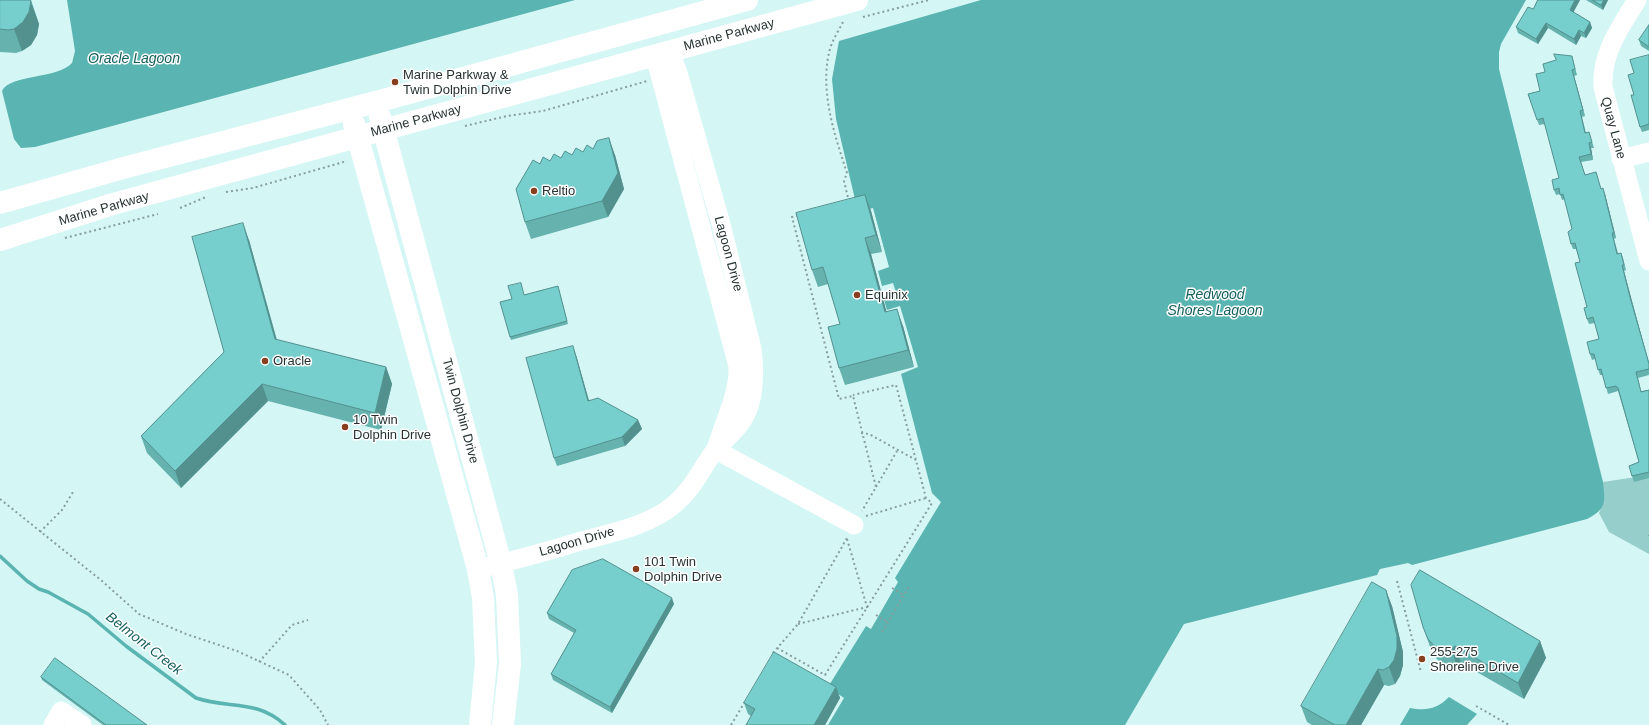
<!DOCTYPE html>
<html>
<head>
<meta charset="utf-8">
<style>
  body { margin:0 }
  canvas { display:block; background:#d4f6f4 }
</style>
</head>
<body>
<canvas width="1649" height="725"></canvas>
<script>
const c = document.querySelector('canvas').getContext('2d');
c.lineJoin = 'round';
function fillPath(path, color) { c.fillStyle = color; c.fill(path, 'evenodd'); }
function strokePath(path, color, width, dash) { c.strokeStyle = color; c.lineWidth = width; c.lineCap = dash ? 'butt' : 'round'; c.setLineDash(dash || []); c.stroke(path); }
function drawText(font, color, halo, rows, align = 'center') {
  c.font = font + ' Helvetica,sans-serif'; c.lineWidth = 3; c.setLineDash([]); c.textBaseline = 'middle'; c.strokeStyle = halo; c.fillStyle = color; for (const [text, x, y, turn = 0] of rows) {
    c.save(); c.translate(x, y); c.rotate((+turn || 0) * Math.PI / 180); c.textAlign = isNaN(turn) ? turn : align; if (halo) c.strokeText(text, 0, 0); c.fillText(text, 0, 0); c.restore();
  }
}
const green = new Path2D(`
  M1649,475V554L1609,532L1599,513L1603,504V482Z`);
const water = new Path2D(`
  M67,0H575L35,147L21,148L14,139L2,91C10,74 58,79 72,63L75,51Z
  M981,0H1526L1501,44L1499,52V69L1603,482C1605,502 1607,509 1587,519L1412,565L1408,563L1380,569L1377,575L1184,624L1125,725H828L844,698L828,687L866,626L871,629L898,582L895,578L941,502L932,493L901,374L918,367L900,306L887,310L883,296L896,292L893,283L882,286L878,271L889,267L873,208L858,212L836,119L832,79L839,41Z
  M1449,697L1477,714L1467,725H1400L1410,708C1426,711 1437,709 1449,697Z`);
const stream = new Path2D(`
  M0,556L27,581L39,589L48,592L88,614L126,646L196,698C229,709 257,699 285,725`);
const path = new Path2D(`
  M863,17L929,0
  M843,22C838,32 831,42 829,53C820,93 835,136 847,173L844,181L849,202
  M465,126L507,116L543,111L647,81
  M226,192L253,188L347,161
  M180,208L206,197
  M798,215L792,217L839,399L853,396L876,487L862,511
  M65,238L158,214
  M861,433L869,434L916,460
  M876,487L897,451
  M0,499L102,581L139,614L186,634L237,651L289,675L320,710L328,725
  M866,516L926,498
  M40,532L62,510L73,492
  M1649,536V535
  M1397,581L1421,672
  M892,588L904,595
  M876,615L888,622
  M798,624L867,607L847,539
  M882,632L909,586
  M777,648L825,675L932,503L926,498L896,385L853,395
  M773,653L798,624L847,538
  M259,662L292,625L308,620
  M1476,706L1509,725
  M731,725L746,700`);
const minor = new Path2D(`
  M1637,0C1620,28 1601,53 1603,87L1649,261
  M655,56L738,366C739,394 725,419 717,446
  M1621,159L1649,152
  M716,450L854,525
  M478,569C512,561 545,552 578,542C611,533 650,526 676,503C695,486 702,467 716,449C723,441 732,434 739,425C755,405 755,373 752,349L721,224L678,73L670,52
  M53,725L61,711L82,725`);
const major = new Path2D(`
  M380,117L501,564L507,595L510,664L503,725
  M354,124L478,569L483,598L486,663L480,725
  M0,203L127,167L376,102L747,0
  M0,240L113,204L857,0`);
const wall = new Path2D(`
  M0,0H31L39,24L37,35L31,45L22,51L16,53L0,52Z
  M1538,0H1580L1573,12L1590,22L1592,28L1586,38L1581,36L1576,45L1548,28L1538,44L1518,33L1516,27L1533,9Z
  M1586,0H1608L1603,10Z
  M1649,25V51L1641,46L1639,40Z
  M1649,55V130L1642,132L1640,127L1634,95V73Z
  M1572,56L1577,75L1574,76L1585,116L1582,117L1586,133L1589,132L1594,148H1591L1593,160L1581,162L1585,175L1596,172L1601,189L1605,194L1616,238L1614,239L1618,253H1621L1623,258L1626,270L1624,271L1632,303L1649,362V375L1638,378L1641,391L1649,390V478L1634,482L1629,466L1639,462L1618,391L1608,394L1603,375H1600L1595,359L1592,360L1590,354L1599,339L1595,323L1589,324L1587,319V307L1580,262L1576,249H1573L1571,244L1572,229L1565,199L1562,200L1560,194L1556,195L1554,190L1559,178L1545,124L1539,125L1528,94L1540,91L1545,72Z
  M593,149L615,155L624,189L608,217L531,239L525,222L540,164Z
  M865,195L871,211L882,252L871,254L886,311L903,326L914,367L845,385L839,368L840,324L828,284L818,287L812,270Z
  M249,240L277,340L386,367L392,384L381,430L268,401L181,488L147,453L141,436L224,352Z
  M558,286L568,324L511,340L510,337L524,295Z
  M576,355L589,400L638,420L642,429L625,446L557,466L554,458Z
  M674,604L612,713L553,680L551,674L574,633L549,619L547,613Z
  M1392,606L1403,652V665L1400,676L1395,684L1389,686L1384,685L1361,725H1312L1307,722L1301,706Z
  M1423,627L1540,641L1546,658L1524,699L1461,663L1457,666L1448,667L1443,665L1434,656L1429,644Z
  M41,677L147,725H103L42,680Z
  M836,687L840,698L825,725H746L751,716L748,714L744,703Z`);
const shadedWall = new Path2D(`
  M30,0L34,10L39,24L37,35L31,45L22,51L14,29Z
  M1575,0H1580L1572,15L1570,10Z
  M1604,0H1608L1603,10L1601,5Z
  M1590,22L1592,28L1586,38L1584,33Z
  M1546,23L1548,28L1538,44L1536,39Z
  M1579,30L1581,36L1576,45L1574,39Z
  M1572,70L1574,76L1585,116L1583,110Z
  M609,138L615,155L624,189L608,217L602,201Z
  M1589,143L1591,148L1593,160L1591,154Z
  M1603,188L1605,194L1616,238L1614,233Z
  M865,195L871,211L882,252L876,235Z
  M243,223L249,240L281,356L275,339Z
  M865,238L871,254L891,328L885,312Z
  M1622,265L1624,271L1649,364L1630,297Z
  M897,309L903,326L914,367L908,350Z
  M573,346L576,355L591,409L588,401Z
  M386,367L392,384L381,430L375,413Z
  M262,384L268,401L181,488L175,471Z
  M638,420L642,429L625,446L622,437Z
  M1386,590L1392,606L1403,652V665L1400,676L1395,684L1389,667Z
  M672,598L674,604L612,713L610,707Z
  M1540,641L1546,658L1524,699L1518,683Z
  M1455,646L1461,663L1457,666L1451,649Z
  M1378,669L1384,685L1361,725H1346Z
  M836,687L840,698L825,725H814Z`);
const building = new Path2D(`
  M0,0H30L31,1L29,12L23,22L14,29L8,30L0,29Z
  M1538,0H1575L1570,10L1590,22L1584,33L1579,30L1574,39L1546,23L1536,39L1516,27L1528,7L1533,9Z
  M1593,0H1604L1601,5Z
  M1649,25V47L1639,40Z
  M1554,54L1572,56L1575,69L1572,70L1583,110L1580,111L1585,133L1589,132L1592,142L1589,143L1591,154L1579,157L1585,175L1596,172L1601,189L1603,188L1614,233H1612L1617,254L1621,253L1624,265H1622L1630,297L1649,364V369L1636,372L1641,392L1649,390V472L1632,476L1629,466L1639,462L1618,388L1616,386L1606,388L1601,369L1598,370L1594,354H1590L1587,342L1599,339L1593,317L1587,319L1584,308L1587,307L1575,263L1580,262L1575,243L1571,244L1568,232L1572,229L1563,194L1560,195L1559,188L1554,190L1552,180L1559,178L1543,118L1537,120L1528,94L1540,91L1536,74L1545,72L1543,64L1556,60Z
  M1649,55V124L1640,127L1631,95H1634L1628,75L1634,73L1630,60Z
  M609,138L618,173L602,201L525,222L516,189L533,160L540,164L543,157L550,161L554,154L561,158L565,151L572,155L576,148L583,152L587,145L593,149L597,141Z
  M865,195L876,235L865,238L885,312L897,309L908,350L839,368L828,327L840,324L823,267L812,270L796,213Z
  M243,223L275,339L386,367L375,413L262,384L175,471L141,436L224,352L192,237Z
  M521,283L524,295L558,286L567,321L510,337L500,302L512,299L508,286Z
  M573,346L588,401L598,398L638,420L622,437L554,458L526,358Z
  M603,559L672,598L610,707L551,674L576,630L547,613L572,570Z
  M1420,570L1540,641L1518,683L1455,646L1451,649L1442,651L1437,649L1428,639L1423,627L1411,585Z
  M1372,582L1386,590L1397,636V649L1394,660L1389,667L1383,670L1378,669L1346,725H1335L1301,706Z
  M774,652L836,687L814,725H746L755,709L744,703Z
  M55,658L147,725H106L41,677Z`);
const markers = [
  [395,82,4,"#873f20"],
  [534,191,4,"#873f20"],
  [857,295,4,"#873f20"],
  [265,361,4,"#873f20"],
  [345,427,4,"#873f20"],
  [636,569,4,"#873f20"],
  [1422,659,4,"#873f20"]
];
const streetNames = [
  ["Marine Parkway",729,35,-15],
  ["Marine Parkway",416,121,-15],
  ["Quay Lane",1613,128,75],
  ["Marine Parkway",104,209,-16],
  ["Lagoon Drive",728,254,75],
  ["Twin Dolphin Drive",460,411,75],
  ["Lagoon Drive",577,542,-16]
];
const poiNames = [
  ["Marine Parkway &",403,75],
  ["Twin Dolphin Drive",403,90],
  ["Reltio",542,191],
  ["Equinix",865,295],
  ["Oracle",273,361],
  ["10 Twin",353,420],
  ["Dolphin Drive",353,435],
  ["101 Twin",644,562],
  ["Dolphin Drive",644,577],
  ["255-275",1430,652],
  ["Shoreline Drive",1430,667]
];
const waterNames = [
  ["Oracle Lagoon",134,59],
  ["Redwood",1215,295],
  ["Shores Lagoon",1215,311],
  ["Belmont Creek",144,644,38]
];
fillPath(green, '#96cecb');
fillPath(water, '#5ab4b1');
strokePath(stream, '#5ab4b1', 3.5);
strokePath(path, '#869e9d', 2, [2, 3]);
strokePath(minor, '#fff', 19);
strokePath(major, '#fff', 22);
fillPath(wall, '#65b2af');
fillPath(shadedWall, '#53918f');
fillPath(building, '#76cfcc');
strokePath(building, '#53918f', 1);
for (const [x, y, r, color] of markers) { const dot = new Path2D(); dot.arc(x, y, r, 0, 2 * Math.PI); c.fillStyle = color; c.fill(dot); strokePath(dot, '#fff', 1.5); }
drawText('13px', '#253231', '#fff', streetNames);
drawText('13px', '#253231', '#fff', poiNames, 'left');
drawText('italic 14px', '#135f5d', '#fff', waterNames);
</script>
</body>
</html>
